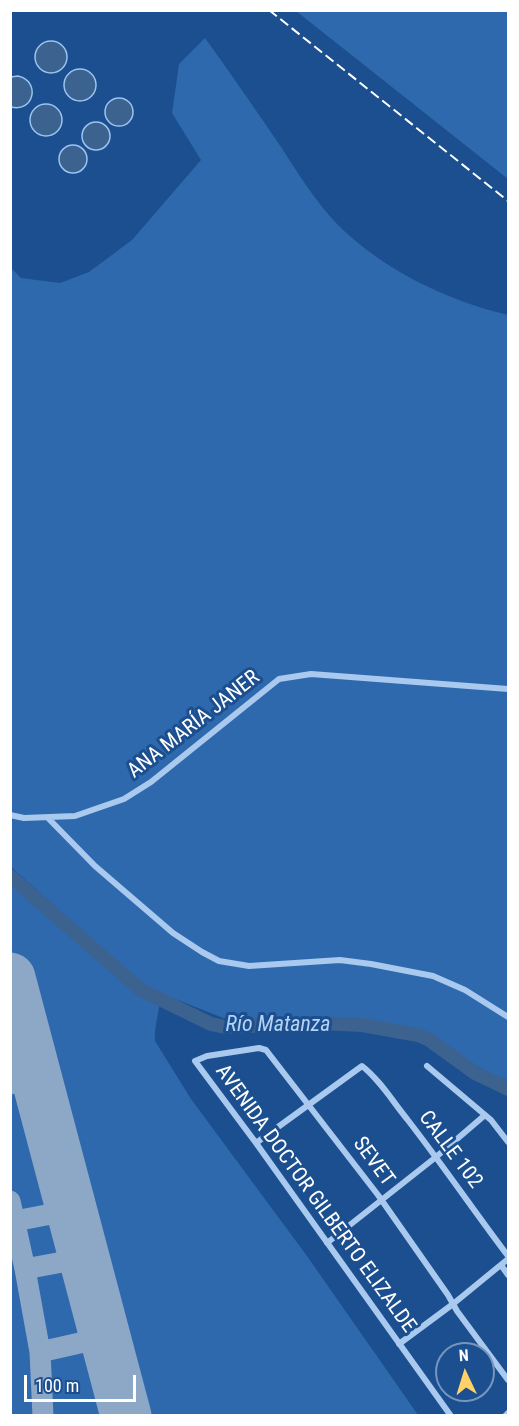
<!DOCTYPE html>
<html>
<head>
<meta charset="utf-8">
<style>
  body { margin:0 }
  #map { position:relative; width:519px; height:1426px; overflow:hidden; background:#1b4f8f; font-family:"Roboto Condensed",sans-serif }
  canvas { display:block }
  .frame { position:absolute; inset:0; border:12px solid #fff; pointer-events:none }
  .north { position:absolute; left:435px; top:1342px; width:60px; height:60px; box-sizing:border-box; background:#1b4f8f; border:2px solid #7695bc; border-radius:50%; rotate:356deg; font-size:16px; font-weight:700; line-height:24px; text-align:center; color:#fff }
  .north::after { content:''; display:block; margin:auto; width:21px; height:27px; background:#ffd166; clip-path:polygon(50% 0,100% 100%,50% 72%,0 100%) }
  .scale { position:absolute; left:24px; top:1375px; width:112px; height:27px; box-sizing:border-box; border:3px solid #fff; border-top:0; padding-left:8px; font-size:18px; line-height:21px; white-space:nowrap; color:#fff; -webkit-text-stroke:4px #1b4f8f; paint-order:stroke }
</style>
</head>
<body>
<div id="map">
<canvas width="519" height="1426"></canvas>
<div class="frame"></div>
<div class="north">N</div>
<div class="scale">100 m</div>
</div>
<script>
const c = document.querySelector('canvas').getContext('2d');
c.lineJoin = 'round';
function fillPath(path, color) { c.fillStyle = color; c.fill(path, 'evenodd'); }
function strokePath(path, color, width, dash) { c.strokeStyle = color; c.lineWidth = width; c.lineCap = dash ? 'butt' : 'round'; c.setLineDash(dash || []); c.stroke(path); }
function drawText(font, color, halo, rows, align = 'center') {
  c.font = font + ' "Roboto Condensed",sans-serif'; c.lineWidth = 6; c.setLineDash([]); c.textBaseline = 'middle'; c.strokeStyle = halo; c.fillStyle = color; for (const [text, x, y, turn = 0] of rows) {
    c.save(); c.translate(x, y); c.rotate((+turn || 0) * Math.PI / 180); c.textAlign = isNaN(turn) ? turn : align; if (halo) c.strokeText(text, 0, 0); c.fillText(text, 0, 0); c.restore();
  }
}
const green = new Path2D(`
  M296,11H508V179Z
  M205,38C231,74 256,110 281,147C297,172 316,202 337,224C383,270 446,300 508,315V1081L487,1072L422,1032L363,1022L223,1018L145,987L11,867V268L21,278L60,283L89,272L132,240L201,160L172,113L179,64Z
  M10,876L141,990L160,999C159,1013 154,1027 155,1041L191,1099L307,1256L418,1415H11Z`);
const water = new Path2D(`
  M35 57a16 16 0 1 1 32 0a16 16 0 1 1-32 0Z
  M64 85a16 16 0 1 1 32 0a16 16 0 1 1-32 0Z
  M18,76C41,81 34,113 11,107V77Z
  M105 112a14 14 0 1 1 28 0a14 14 0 1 1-28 0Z
  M30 120a16 16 0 1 1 32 0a16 16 0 1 1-32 0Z
  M82 136a14 14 0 1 1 28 0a14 14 0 1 1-28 0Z
  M59 159a14 14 0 1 1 28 0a14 14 0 1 1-28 0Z`);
const river = new Path2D(`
  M10,876L141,990L211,1024L225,1027L318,1023L362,1025L418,1035L428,1039L475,1073L508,1089`);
const taxiway = new Path2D(`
  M10,1084L37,1078
  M10,1201L25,1269L84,1258
  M15,1221L72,1210
  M25,1269L40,1352L43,1416
  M40,1352L106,1337`);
const runway = new Path2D(`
  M10,978L126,1416`);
const street = new Path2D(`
  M10,815L24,818L75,816L124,799L151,782L279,679L311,674L508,689
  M48,818L95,866L173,933L202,952L219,961L249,966L340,960L371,964L433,976L465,990L508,1017
  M427,1066L491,1120L508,1142
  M256,1143L362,1066C380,1080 393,1102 407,1119C442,1164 474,1211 508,1256
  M327,1243L436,1157L485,1115
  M501,1265L508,1275
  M399,1344L453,1304L508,1259
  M451,1416L256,1143L195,1061L207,1056L259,1048L266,1050L378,1195L448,1295L457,1311L508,1380
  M505,1416L508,1413`);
const rail = new Path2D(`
  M269,10L508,201`);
const streetNames = [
  ["ANA MARÍA JANER",194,725,-38],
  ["CALLE 102",450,1150,53],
  ["SEVET",373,1162,54],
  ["AVENIDA DOCTOR GILBERTO ELIZALDE",315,1199,54]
];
const waterNames = [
  ["Río Matanza",278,1025]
];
fillPath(green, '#2e69ad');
fillPath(water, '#3c6290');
strokePath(water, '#9cc4f0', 1.5);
strokePath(river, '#3c6290', 14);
strokePath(taxiway, '#8da7c7', 21);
strokePath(runway, '#8da7c7', 51);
strokePath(street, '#a9c9ee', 6);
strokePath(rail, '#fff', 2, [10, 4.5]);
drawText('21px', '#fff', '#1b4f8f', streetNames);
drawText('italic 22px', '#b5d3f5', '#1b4f8f', waterNames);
</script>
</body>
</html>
